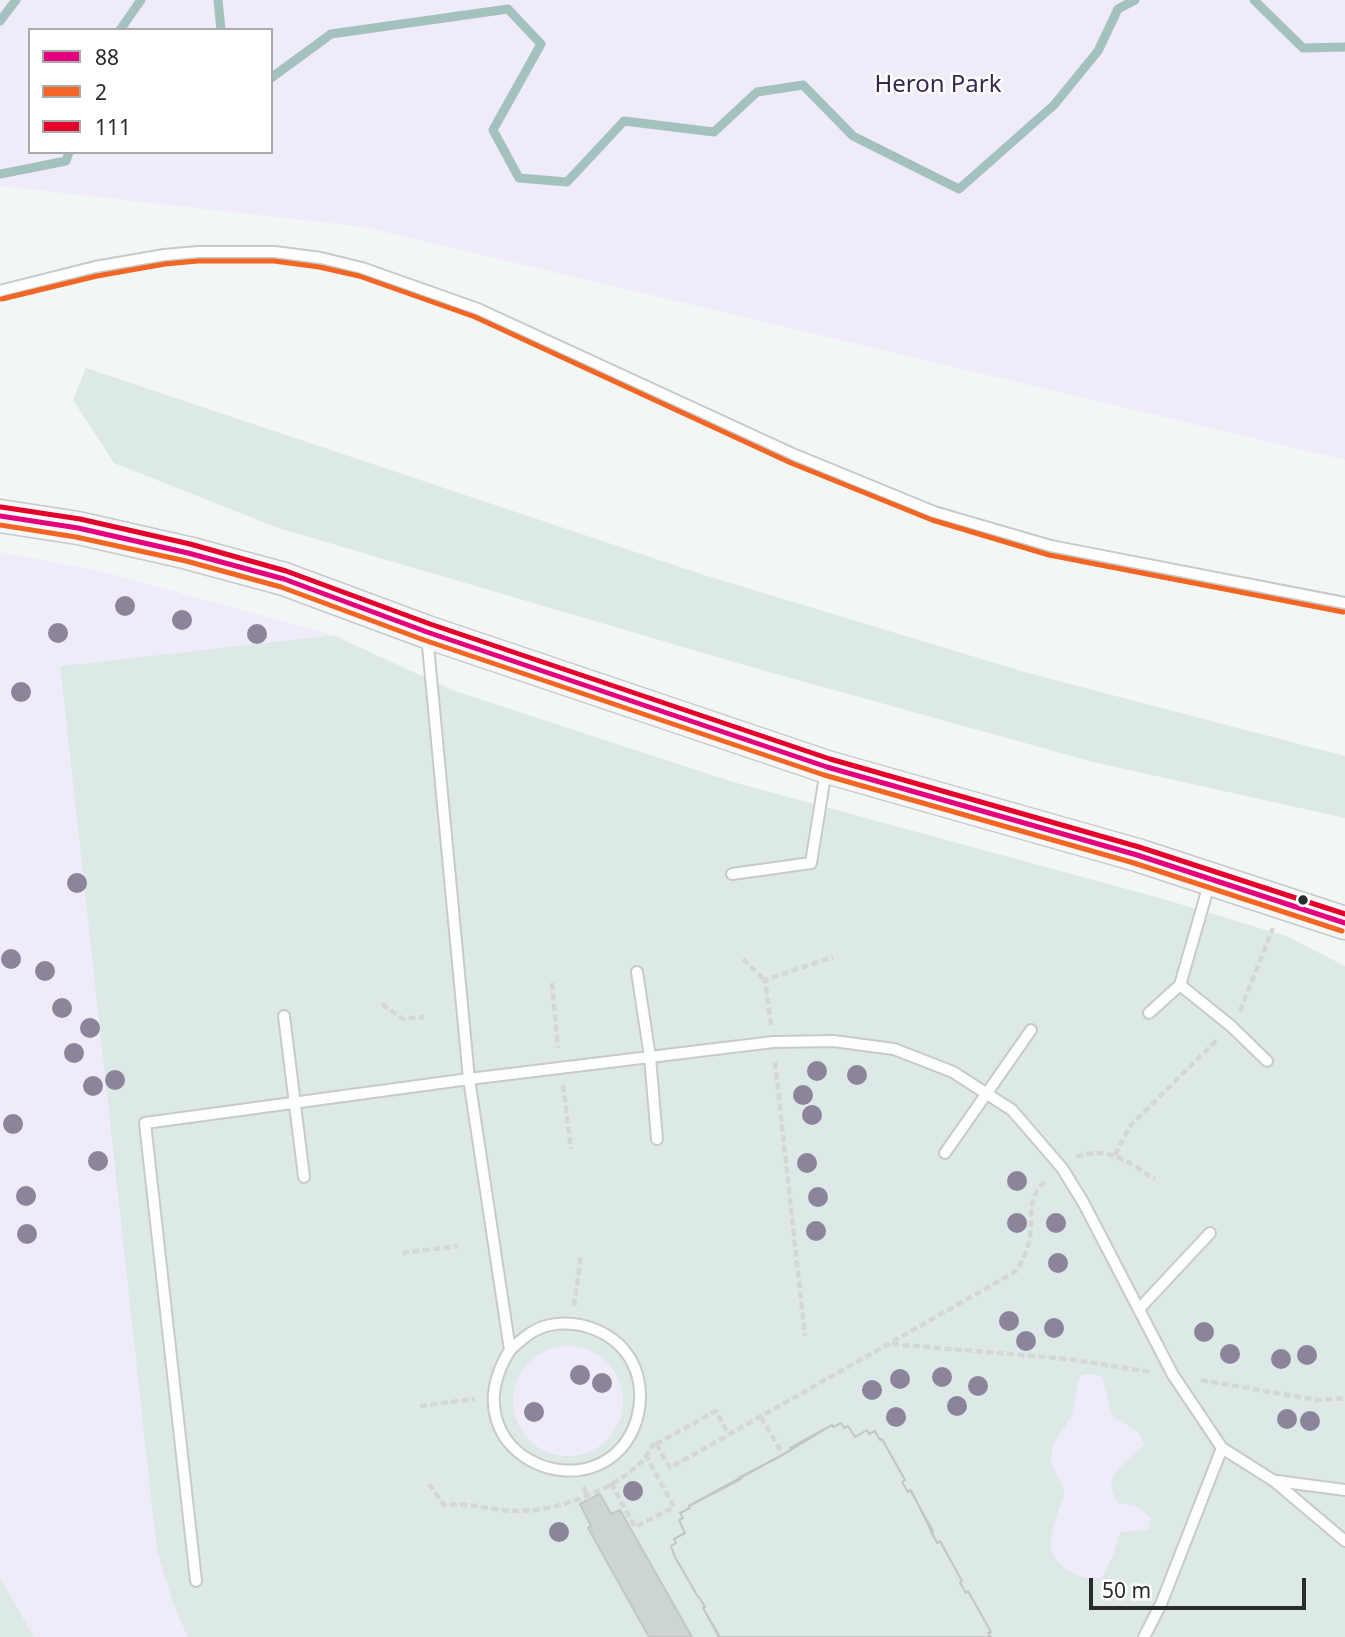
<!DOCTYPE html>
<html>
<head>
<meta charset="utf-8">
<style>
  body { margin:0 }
  #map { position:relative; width:1345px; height:1637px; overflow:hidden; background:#f2f7f6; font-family:"Noto Sans",sans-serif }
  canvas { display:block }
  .legend { position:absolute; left:28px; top:28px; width:245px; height:126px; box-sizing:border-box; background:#fff; border:2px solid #a9abab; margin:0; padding:9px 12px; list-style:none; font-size:21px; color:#292c2c }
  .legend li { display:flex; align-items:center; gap:14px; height:35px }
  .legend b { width:35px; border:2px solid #a9abab }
  .scale { position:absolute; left:1089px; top:1578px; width:217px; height:32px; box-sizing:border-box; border:4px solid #292c2c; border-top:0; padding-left:9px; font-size:21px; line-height:24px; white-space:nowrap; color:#292c2c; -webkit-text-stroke:5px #fff; paint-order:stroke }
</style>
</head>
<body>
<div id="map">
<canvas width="1345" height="1637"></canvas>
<ul class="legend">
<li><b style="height:9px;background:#e5007d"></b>88</li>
<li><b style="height:9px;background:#f26522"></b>2</li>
<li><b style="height:9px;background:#e4002b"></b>111</li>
</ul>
<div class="scale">50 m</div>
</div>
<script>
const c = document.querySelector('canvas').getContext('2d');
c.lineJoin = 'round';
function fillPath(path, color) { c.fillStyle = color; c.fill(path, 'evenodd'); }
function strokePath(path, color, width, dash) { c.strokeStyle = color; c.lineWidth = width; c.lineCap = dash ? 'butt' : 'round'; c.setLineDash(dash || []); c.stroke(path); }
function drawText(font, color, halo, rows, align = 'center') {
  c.font = font + ' "Noto Sans",sans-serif'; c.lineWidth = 5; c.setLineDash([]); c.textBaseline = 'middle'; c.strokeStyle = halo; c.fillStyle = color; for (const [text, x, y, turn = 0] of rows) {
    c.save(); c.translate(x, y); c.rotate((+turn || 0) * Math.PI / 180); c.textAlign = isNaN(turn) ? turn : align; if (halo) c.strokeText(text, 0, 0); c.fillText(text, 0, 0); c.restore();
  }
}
const built = new Path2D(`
  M86,368L704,575L1028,673L1345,756V818L1093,762L751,667L278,528L114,463L73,400Z
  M333,635L452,690L733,782L1160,898L1286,936L1345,966V1637H166L60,666Z
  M0,1577L34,1637H0Z`);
const green = new Path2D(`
  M0,0H1345V460L364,227L0,186ZM30,30H271V152H30Z
  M0,552L100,571L333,635L60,666L156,1547L173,1603L188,1637H34L0,1577Z
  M513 1401a55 55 0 1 1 110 0a55 55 0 1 1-110 0Z
  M1090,1374L1102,1376L1112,1416L1138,1432L1144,1444C1130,1465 1098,1471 1118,1503L1135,1505L1151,1518L1148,1530L1120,1532L1114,1553L1102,1578C1081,1582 1048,1565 1051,1540C1053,1524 1060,1507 1065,1492L1051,1463L1053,1445L1072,1415L1078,1383L1082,1375Z`);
const stream = new Path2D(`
  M218,0L221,30
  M1254,0L1303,48L1345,47
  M0,21L16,0
  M120,30L141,0
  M271,78L331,34L508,9L541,44L493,130L519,178L567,182L624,121L714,132L757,92L803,85L853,136L959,189L1054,105L1098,51L1118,9L1135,0
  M0,174L66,161L69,152`);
const building = new Path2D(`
  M841,1423L844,1428L848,1426L855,1437L867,1430L869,1434L875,1431L880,1440L882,1439L905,1480L902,1482L908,1492L910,1490L933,1531L931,1532L937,1543L940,1541L962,1581L960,1583L966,1593L968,1591L991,1632L988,1633L991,1637H720L703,1608L705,1607L699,1597H698L675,1557L671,1546L676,1543L674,1539L685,1533L679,1520L683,1518L680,1513L690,1508L689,1506L741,1479L740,1477L781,1456L832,1425L833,1427Z
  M841,1423L844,1428L848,1426L855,1437L867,1430L869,1434L875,1431L880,1440L882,1439L905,1480L902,1482L908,1492L911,1490L937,1543L940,1541L962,1581L960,1583L966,1593L968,1591L991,1632L988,1633L991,1637H719L703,1608L705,1607L699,1597H698L675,1557L671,1546L676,1543L674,1539L685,1533L679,1520L683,1518L680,1513L690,1508L689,1506L791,1450L790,1448L832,1425L833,1427Z
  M600,1494L611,1514L620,1510L692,1637H649L588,1528L591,1526L580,1504Z`);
const path = new Path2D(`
  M743,959L765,980
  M552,983L558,1048
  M382,1004L403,1019L424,1017
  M1240,1011L1273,928
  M771,1025L765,980L833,957
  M775,1062L805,1336
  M563,1085L571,1149
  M1115,1155L1130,1126L1218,1039
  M1076,1157C1110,1145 1127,1162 1155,1179
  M402,1253L458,1246
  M574,1306L581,1255
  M892,1344L1068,1359L1151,1372
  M1201,1380L1317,1400L1345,1398
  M420,1406L475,1399
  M761,1417L782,1453
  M656,1444L716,1411L729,1435
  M611,1483L635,1527L674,1507L646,1456
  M429,1484L444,1505C468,1502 490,1510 514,1511C553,1513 616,1490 643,1460C647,1455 651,1448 655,1442L670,1468L1015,1272C1023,1260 1028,1250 1030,1236C1033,1213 1027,1196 1047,1180
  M583,1487L590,1499`);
const lane = new Path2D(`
  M0,291L95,267L164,255L198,252H275L321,258L362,268L478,309L795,455L934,512L1051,546L1345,603
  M427,635L469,1079L510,1350C443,1458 604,1521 637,1419C642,1400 641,1379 632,1362C617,1333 581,1319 550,1325C534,1328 522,1339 510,1350
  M732,874L811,863L826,770
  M637,972L650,1057L657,1139
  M1180,985L1231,1026L1267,1061
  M1149,1013L1180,985L1210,881
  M284,1016L304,1177
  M945,1153L1031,1030
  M1139,1309L1210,1233
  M1277,1481L1345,1490
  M196,1581L145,1123L469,1079L773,1042L833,1041L894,1049L953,1072L1012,1110L1062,1168L1083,1202L1173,1375L1222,1448L1274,1481L1345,1541
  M1144,1637L1161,1604L1222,1448`);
const secondary = new Path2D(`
  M0,516L78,528L188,553L284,579L427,632L827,767L1137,855L1345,923`);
const bus1 = new Path2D(`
  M0,516L78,528L188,553L284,579L427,632L827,767L1137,855L1345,923`);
const bus2 = new Path2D(`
  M2,299L97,276L165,264L198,261H274L319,267L359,276L475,317L791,463L932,520L1049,555L1343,612
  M0,525L76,537L186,561L281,587L424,640L824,775L1134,863L1342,931`);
const bus3 = new Path2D(`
  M1,507L80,519L190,544L286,571L430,624L830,759L1139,847L1345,914`);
const trees = [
  [125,606],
  [182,620],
  [58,633],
  [257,634],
  [21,692],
  [77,883],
  [11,959],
  [45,971],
  [62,1008],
  [90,1028],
  [74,1053],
  [817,1071],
  [857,1075],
  [115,1080],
  [93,1086],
  [803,1095],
  [812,1115],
  [13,1124],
  [98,1161],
  [807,1163],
  [1017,1181],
  [26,1196],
  [818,1197],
  [1017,1223],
  [1056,1223],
  [816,1231],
  [27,1234],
  [1058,1263],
  [1009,1321],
  [1054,1328],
  [1204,1332],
  [1026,1341],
  [1230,1354],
  [1307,1355],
  [1281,1359],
  [580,1375],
  [942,1377],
  [900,1379],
  [602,1383],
  [978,1386],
  [872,1390],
  [957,1406],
  [534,1412],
  [896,1417],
  [1287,1419],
  [1310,1421],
  [633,1491],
  [559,1532]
];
const markers = [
  [1303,900,6,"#292c2c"]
];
const parkNames = [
  ["Heron Park",938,85]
];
fillPath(built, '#dde9e7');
fillPath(green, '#efebf9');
strokePath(stream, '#a4c2bd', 9);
fillPath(building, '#ccd5d4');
strokePath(building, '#c2c6c5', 2);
strokePath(lane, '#c7cac9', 14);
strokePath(secondary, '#c7cac9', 35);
strokePath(path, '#d5d6d6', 4.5, [7, 3.5]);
strokePath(lane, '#fdfefe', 10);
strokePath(secondary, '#f7f6f9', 32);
strokePath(bus1, '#e5007d', 5);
strokePath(bus2, '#f26522', 5);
strokePath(bus3, '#e4002b', 5);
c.fillStyle = '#8c849b';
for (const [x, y] of trees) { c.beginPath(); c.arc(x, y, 10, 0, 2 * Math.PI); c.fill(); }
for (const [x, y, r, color] of markers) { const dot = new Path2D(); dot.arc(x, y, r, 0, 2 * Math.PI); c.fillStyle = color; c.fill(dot); strokePath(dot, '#fff', 2.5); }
drawText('24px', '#392651', '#fff', parkNames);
</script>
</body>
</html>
